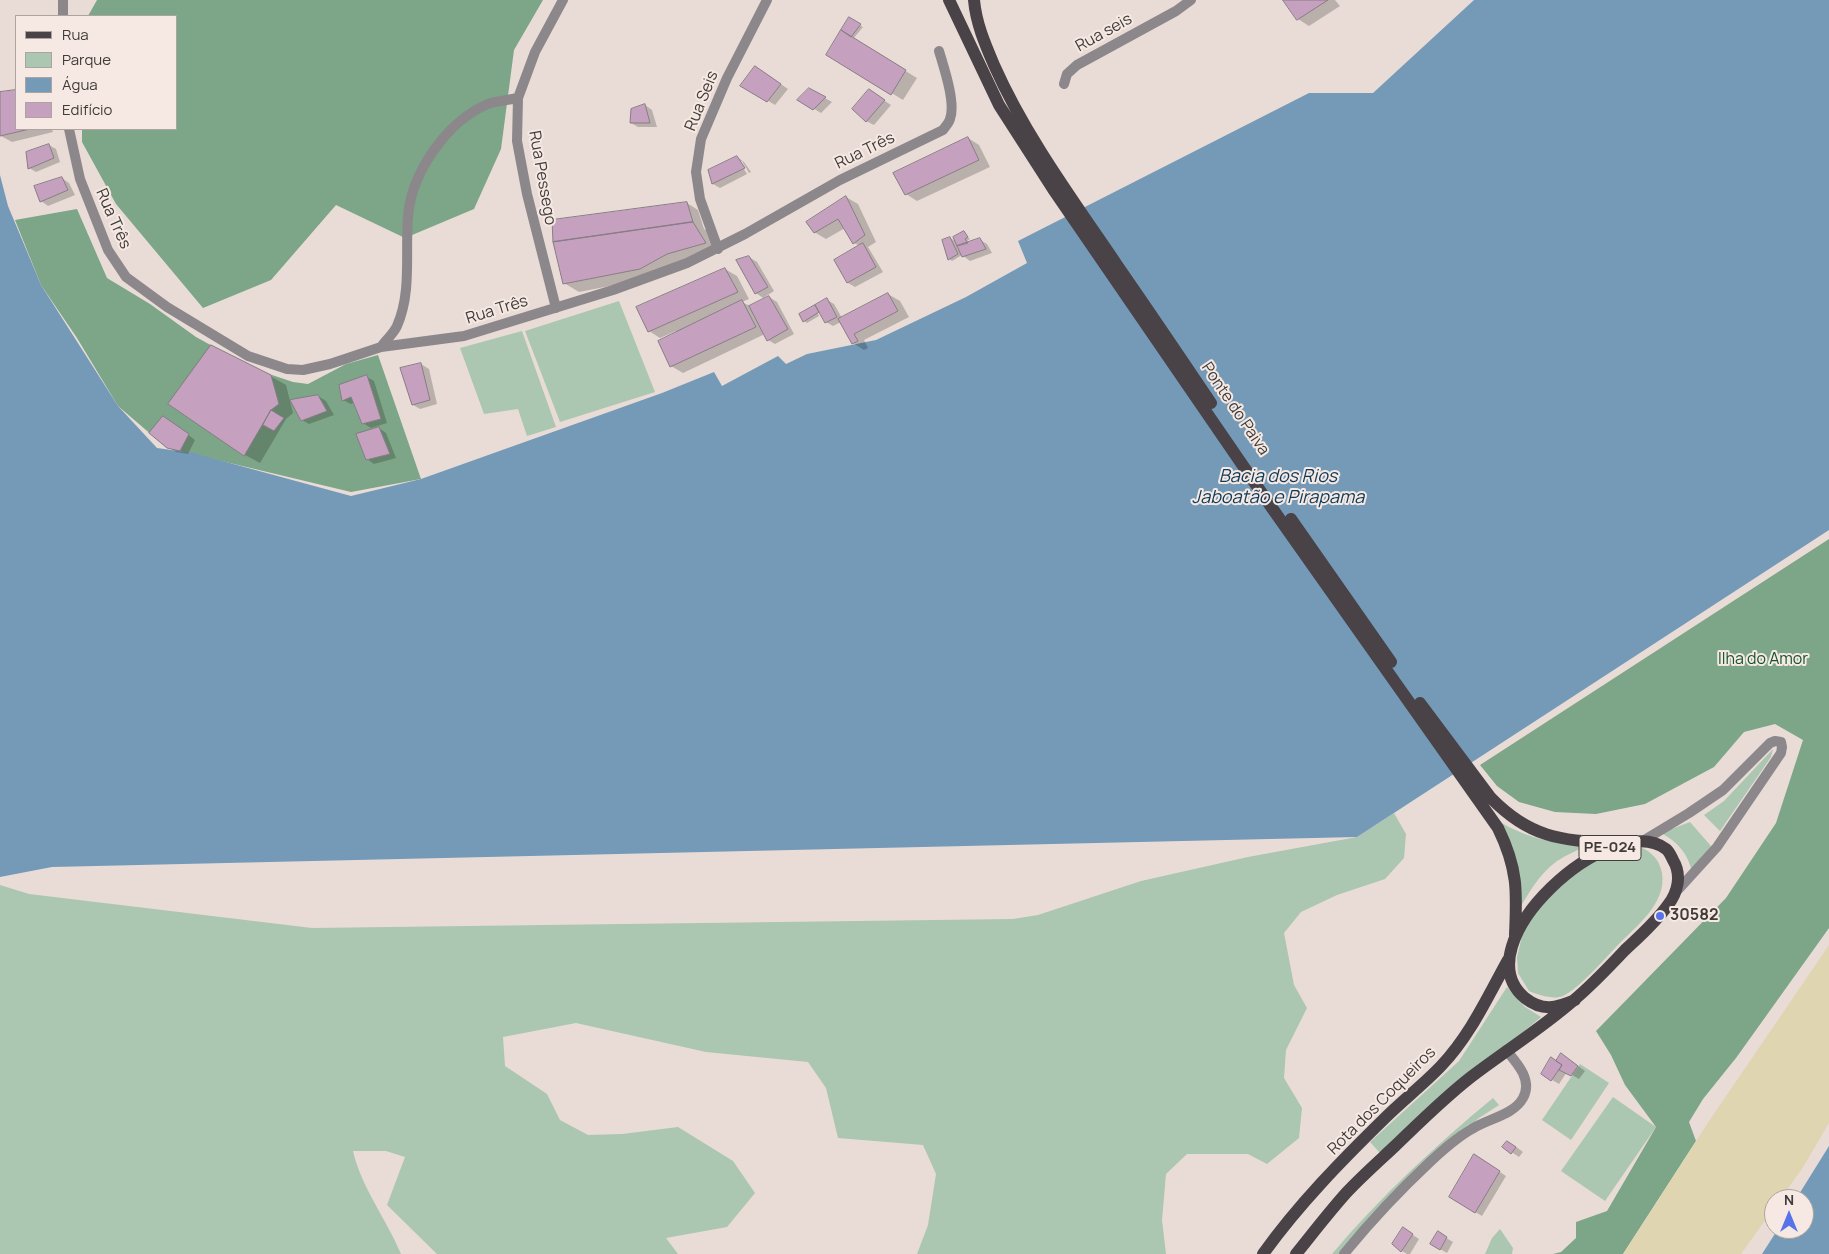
<!DOCTYPE html>
<html>
<head>
<meta charset="utf-8">
<style>
  body { margin:0 }
  #map { position:relative; width:1829px; height:1254px; overflow:hidden; background:#e9dcd6; font-family:Manrope,sans-serif }
  canvas { display:block }
  .legend { position:absolute; left:15px; top:15px; width:162px; height:115px; box-sizing:border-box; background:#f6e9e3; border:1px solid #aea49f; margin:0; padding:6px 9px; list-style:none; font-size:15px; color:#413c39 }
  .legend li { display:flex; align-items:center; gap:10px; height:25px }
  .legend b { width:25px; border:1px solid #aea49f }
  .north { position:absolute; left:1764px; top:1189px; width:50px; height:50px; box-sizing:border-box; background:#f6e9e3; border:1px solid #aea49f; border-radius:50%; rotate:0deg; font-size:14px; font-weight:700; line-height:20px; text-align:center; color:#413c39 }
  .north::after { content:''; display:block; margin:auto; width:18px; height:22px; background:#5773e9; clip-path:polygon(50% 0,100% 100%,50% 72%,0 100%) }
</style>
</head>
<body>
<div id="map">
<canvas width="1829" height="1254"></canvas>
<ul class="legend">
<li><b style="height:6px;background:#494247"></b>Rua</li>
<li><b style="height:14px;background:#abc6b1"></b>Parque</li>
<li><b style="height:14px;background:#759ab8"></b>Água</li>
<li><b style="height:14px;background:#c6a0bf"></b>Edifício</li>
</ul>
<div class="north">N</div>
</div>
<script>
const c = document.querySelector('canvas').getContext('2d');
c.lineJoin = 'round';
function fillPath(path, color) { c.fillStyle = color; c.fill(path, 'evenodd'); }
function strokePath(path, color, width, dash) { c.strokeStyle = color; c.lineWidth = width; c.lineCap = dash ? 'butt' : 'round'; c.setLineDash(dash || []); c.stroke(path); }
function drawText(font, color, halo, rows, align = 'center') {
  c.font = font + ' Manrope,sans-serif'; c.lineWidth = 4; c.setLineDash([]); c.textBaseline = 'middle'; c.strokeStyle = halo; c.fillStyle = color; for (const [text, x, y, turn = 0] of rows) {
    c.save(); c.translate(x, y); c.rotate((+turn || 0) * Math.PI / 180); c.textAlign = isNaN(turn) ? turn : align; if (halo) c.strokeText(text, 0, 0); c.fillText(text, 0, 0); c.restore();
  }
}
const green = new Path2D(`
  M619,301L655,392L560,422L525,331Z
  M522,331L556,427L527,436L518,409L484,414L460,348Z
  M1773,749L1771,757L1720,831L1704,815L1724,801Z
  M1394,813L1406,834L1404,858L1385,879L1337,895L1301,912L1284,933L1294,985L1307,1008L1286,1050L1284,1078L1302,1108L1299,1138L1267,1164L1248,1154H1187L1166,1174L1162,1220L1166,1254H917L928,1225L936,1174L923,1145L838,1138L826,1088L808,1062L706,1052L576,1023L503,1037L505,1066L547,1094L560,1120L588,1135L622,1134L678,1127L733,1161L755,1193L727,1227L666,1238L678,1254H437L387,1205L405,1157L386,1151H353C361,1187 387,1220 401,1254H0V885L29,894L312,928L1013,919L1038,915L1141,881L1248,857L1357,837Z
  M1498,821C1531,840 1554,844 1592,843C1580,849 1568,854 1557,861C1538,875 1526,897 1515,917Z
  M1690,822L1711,846L1692,872C1688,854 1678,842 1661,833Z
  M1635,845C1649,850 1659,857 1662,873C1667,904 1635,927 1616,947C1603,961 1579,988 1563,996C1553,1000 1539,995 1529,991L1518,973L1517,957L1523,932L1536,908L1573,865Z
  M1507,987L1525,1007L1541,1017L1380,1153L1370,1142L1459,1061Z
  M1580,1064L1609,1083L1571,1140L1542,1120Z
  M1613,1097L1656,1127L1605,1201L1561,1171Z
  M1493,1098L1499,1105L1479,1118L1411,1175L1339,1254H1332C1381,1196 1435,1146 1493,1098Z
  M1500,1229L1513,1248L1512,1254H1485L1492,1238Z`);
const forest = new Path2D(`
  M97,0H543L514,50L501,149L474,209L405,238L336,205L271,280L203,308L116,204L82,142V129H176V16H88Z
  M77,209L107,278L150,304L196,337L238,360L266,373L293,382L308,384L346,364L378,355L421,479L351,492L167,448L118,406L77,338L41,285L15,220Z
  M1829,539V928L1736,1058L1703,1099L1689,1122L1696,1141L1623,1254H1553L1561,1252L1576,1238V1222L1607,1211L1656,1127L1625,1085L1611,1055L1596,1031L1726,898L1776,823L1803,740L1775,724L1744,732L1714,767L1645,804L1596,814L1555,812L1519,802L1497,786L1480,765Z`);
const sand = new Path2D(`
  M1829,945V1123L1802,1169L1780,1199H1774V1208L1741,1254H1623L1709,1121Z`);
const water = new Path2D(`
  M1474,0H1829V530L1357,837L52,867L0,877V175L8,206L41,285L118,406L157,448L193,453L351,496L421,479L662,393L714,372L722,386L778,356L786,364L807,354L876,340L966,297L1027,263L1018,241L1309,93H1373Z
  M1829,1146V1254H1762L1778,1229H1804V1199H1796Z`);
const shadow = new Path2D(`
  M1284,0H1335L1340,6L1309,26L1298,19Z
  M849,19L863,27L853,39L917,78L903,100L828,54Z
  M763,72L788,89L775,105L742,85Z
  M809,89L832,102L821,113L799,100Z
  M16,92V129H52L53,132L12,142L1,136L0,93Z
  M876,95L891,105L874,125L866,121Z
  M645,105L652,110L657,127H638L631,123Z
  M968,138L979,145L990,167L917,201L906,194Z
  M49,145L56,149L60,162L36,172L29,168Z
  M737,157L744,162L751,172L720,188L713,184L709,171ZM739,161H742L749,173L747,174Z
  M62,178L69,183L75,195L48,206L41,201Z
  M846,197L858,204L876,242L868,247L883,272L855,287L848,283L860,246L854,243L845,228L826,239L814,232Z
  M687,203L698,210L704,229L709,232L720,252L656,277L579,292L564,283Z
  M964,233L970,239L967,241L969,244L980,240L987,244L992,253L970,261L962,255L952,261L949,259L950,238L957,242Z
  M749,257L757,262L774,291L763,298L756,293Z
  M725,269L737,276L749,299L742,302L750,306L769,297L777,302L794,334L775,344L768,340L765,334L683,373L671,366L676,331L660,338L649,331Z
  M888,294L900,301L909,317L864,340L868,348L864,350L853,343L841,322L833,326L826,322L817,307H815L819,316L807,323L804,321L801,314L827,300L834,304L842,318Z
  M421,364L429,369L437,404L420,409L413,405Z
  M270,376L286,385L293,413L286,419L260,463L245,455Z
  M367,377L374,381L387,423L371,428L363,423L355,402L351,404L343,400Z
  M318,396L326,401L334,415L309,424L302,420Z
  M171,422L195,440L188,454L176,452L168,447Z
  M379,428L386,433L396,458L374,464L367,459Z
  M1569,1059L1585,1071L1579,1079L1567,1072L1559,1084L1552,1080L1557,1062Z
  M1515,1146L1523,1152L1519,1157L1504,1147Z
  M1481,1160L1506,1176L1482,1216L1450,1197Z
  M1410,1233L1419,1239L1410,1254H1407L1402,1251Z
  M1438,1233L1453,1242L1447,1253L1440,1249Z`);
const building = new Path2D(`
  M1283,0H1328L1297,20Z
  M849,17L861,24L851,37L841,30Z
  M841,30L906,70L891,95L826,55Z
  M755,66L781,84L767,102L740,86Z
  M809,88L826,97L813,110L797,100Z
  M869,89L885,100L866,122L852,109Z
  M16,90V129H30L0,136V92Z
  M645,104L650,123H630L631,109Z
  M968,137L979,160L905,195L893,173Z
  M49,144L54,158L28,169L26,152Z
  M737,156L745,168L712,184L708,170Z
  M62,177L68,190L40,202L34,186Z
  M846,196L865,235L853,244L838,219L814,233L806,222Z
  M687,202L693,222L553,242L552,220Z
  M693,222L706,243L667,254L640,269L563,284L553,242Z
  M964,231L968,237L965,239L968,243L957,246L953,237Z
  M950,237L958,254L948,260L942,240Z
  M980,238L986,249L962,257L957,246Z
  M863,243L876,267L847,283L834,260Z
  M749,256L768,287L755,294L736,260Z
  M725,268L738,292L648,332L636,307Z
  M888,293L898,311L854,334L858,341L852,344L838,319Z
  M769,296L788,329L767,341L749,306Z
  M827,298L837,317L825,323L815,305Z
  M742,300L756,327L670,367L658,341Z
  M815,305L819,312L803,322L799,314Z
  M211,345L271,375L279,404L271,410L244,456L168,404Z
  M421,363L430,400L412,405L400,368Z
  M367,375L381,419L362,424L351,397L342,401L339,385Z
  M318,395L327,411L301,421L290,400Z
  M271,410L284,418L274,431L263,425Z
  M163,416L189,434L180,451L167,448L149,433Z
  M379,427L390,454L366,460L356,434Z
  M1561,1053L1578,1066L1571,1076L1559,1070L1562,1065L1556,1061Z
  M1551,1057L1562,1065L1551,1081L1541,1074Z
  M1507,1141L1516,1147L1511,1154L1502,1147Z
  M1474,1154L1500,1171L1475,1213L1449,1197Z
  M1403,1227L1413,1234L1401,1252L1392,1244Z
  M1438,1231L1447,1237L1440,1250L1430,1244Z`);
const minor = new Path2D(`
  M63,0V16
  M1064,84L1067,74L1077,65L1176,11L1191,0
  M69,129L80,179L108,250L126,277L167,307L248,356L287,369L303,370L330,364L381,347L464,336L613,290L687,263L745,234L840,180L943,130C945,127 949,123 950,119C956,103 944,68 939,51
  M718,249L700,199L696,172L701,139L727,78L767,0
  M556,308L527,194L517,141L518,98L535,52L563,0
  M381,347C386,340 394,333 397,326C412,292 405,253 408,217C411,173 447,121 488,104C497,101 508,100 518,98
  M1641,842L1689,813L1723,790L1770,743L1775,741L1781,742L1782,747L1781,753L1717,847L1677,891
  M1344,1254C1370,1222 1399,1191 1430,1162C1443,1150 1456,1138 1472,1129C1487,1119 1514,1115 1523,1098C1533,1080 1517,1063 1506,1050`);
const primary = new Path2D(`
  M949,0L999,105L1053,189L1272,508L1498,828C1518,869 1517,891 1515,935
  M974,0C976,23 985,44 994,65C1026,137 1073,200 1117,265C1149,311 1180,357 1211,403
  M1291,519L1391,662
  M1420,703L1491,798C1534,842 1567,840 1624,844
  M1263,1254C1298,1205 1342,1160 1385,1118C1403,1100 1424,1084 1441,1066C1470,1036 1488,996 1508,960
  M1296,1254C1313,1233 1329,1212 1347,1192C1362,1176 1379,1161 1395,1146C1420,1122 1444,1098 1471,1077C1505,1051 1542,1028 1574,1000C1592,985 1609,967 1625,950C1640,936 1656,922 1668,905C1678,892 1682,875 1673,860C1671,856 1669,851 1666,849C1612,808 1460,944 1525,998C1543,1012 1556,1008 1575,1000`);
const markers = [
  [1660,916,5,"#5773e9"]
];
const shields = [
  [1610,848,62]
];
const shieldNames = [
  ["PE-024",1610,848]
];
const streetNames = [
  ["Rua seis",1104,33,-29],
  ["Rua Seis",702,101,-68],
  ["Rua Três",865,151,-26],
  ["Rua Pessego",542,178,80],
  ["Rua Três",113,219,66],
  ["Rua Três",497,310,-17],
  ["Ponte do Paiva",1235,409,56],
  ["Rota dos Coqueiros",1382,1101,-45]
];
const parkNames = [
  ["Ilha do Amor",1763,660]
];
const poiNames = [
  ["30582",1670,916]
];
const waterNames = [
  ["Bacia dos Rios",1278,477],
  ["Jaboatão e Pirapama",1278,498]
];
fillPath(green, '#abc6b1');
fillPath(forest, '#7da588');
fillPath(sand, '#dfd6b1');
fillPath(water, '#759ab8');
fillPath(shadow, '#0003');
fillPath(building, '#c6a0bf');
strokePath(building, '#877d85', 1);
strokePath(minor, '#8c878b', 10);
strokePath(primary, '#494247', 12);
for (const [x, y, r, color] of markers) { const dot = new Path2D(); dot.arc(x, y, r, 0, 2 * Math.PI); c.fillStyle = color; c.fill(dot); strokePath(dot, '#f6e9e3', 2); }
for (const [x, y, w] of shields) { const box = new Path2D(); box.roundRect(x - w / 2, y - 12.5, w, 25, 4); c.fillStyle = '#f6e9e3'; c.fill(box); strokePath(box, '#413c39', 1); }
drawText('bold 15px', '#413c39', null, shieldNames);
drawText('16px', '#413c39', '#f6e9e3', streetNames);
drawText('16px', '#14552e', '#f6e9e3', parkNames);
drawText('bold 16px', '#413c39', '#f6e9e3', poiNames, 'left');
drawText('italic 18px', '#0e3b5a', '#f6e9e3', waterNames);
</script>
</body>
</html>
